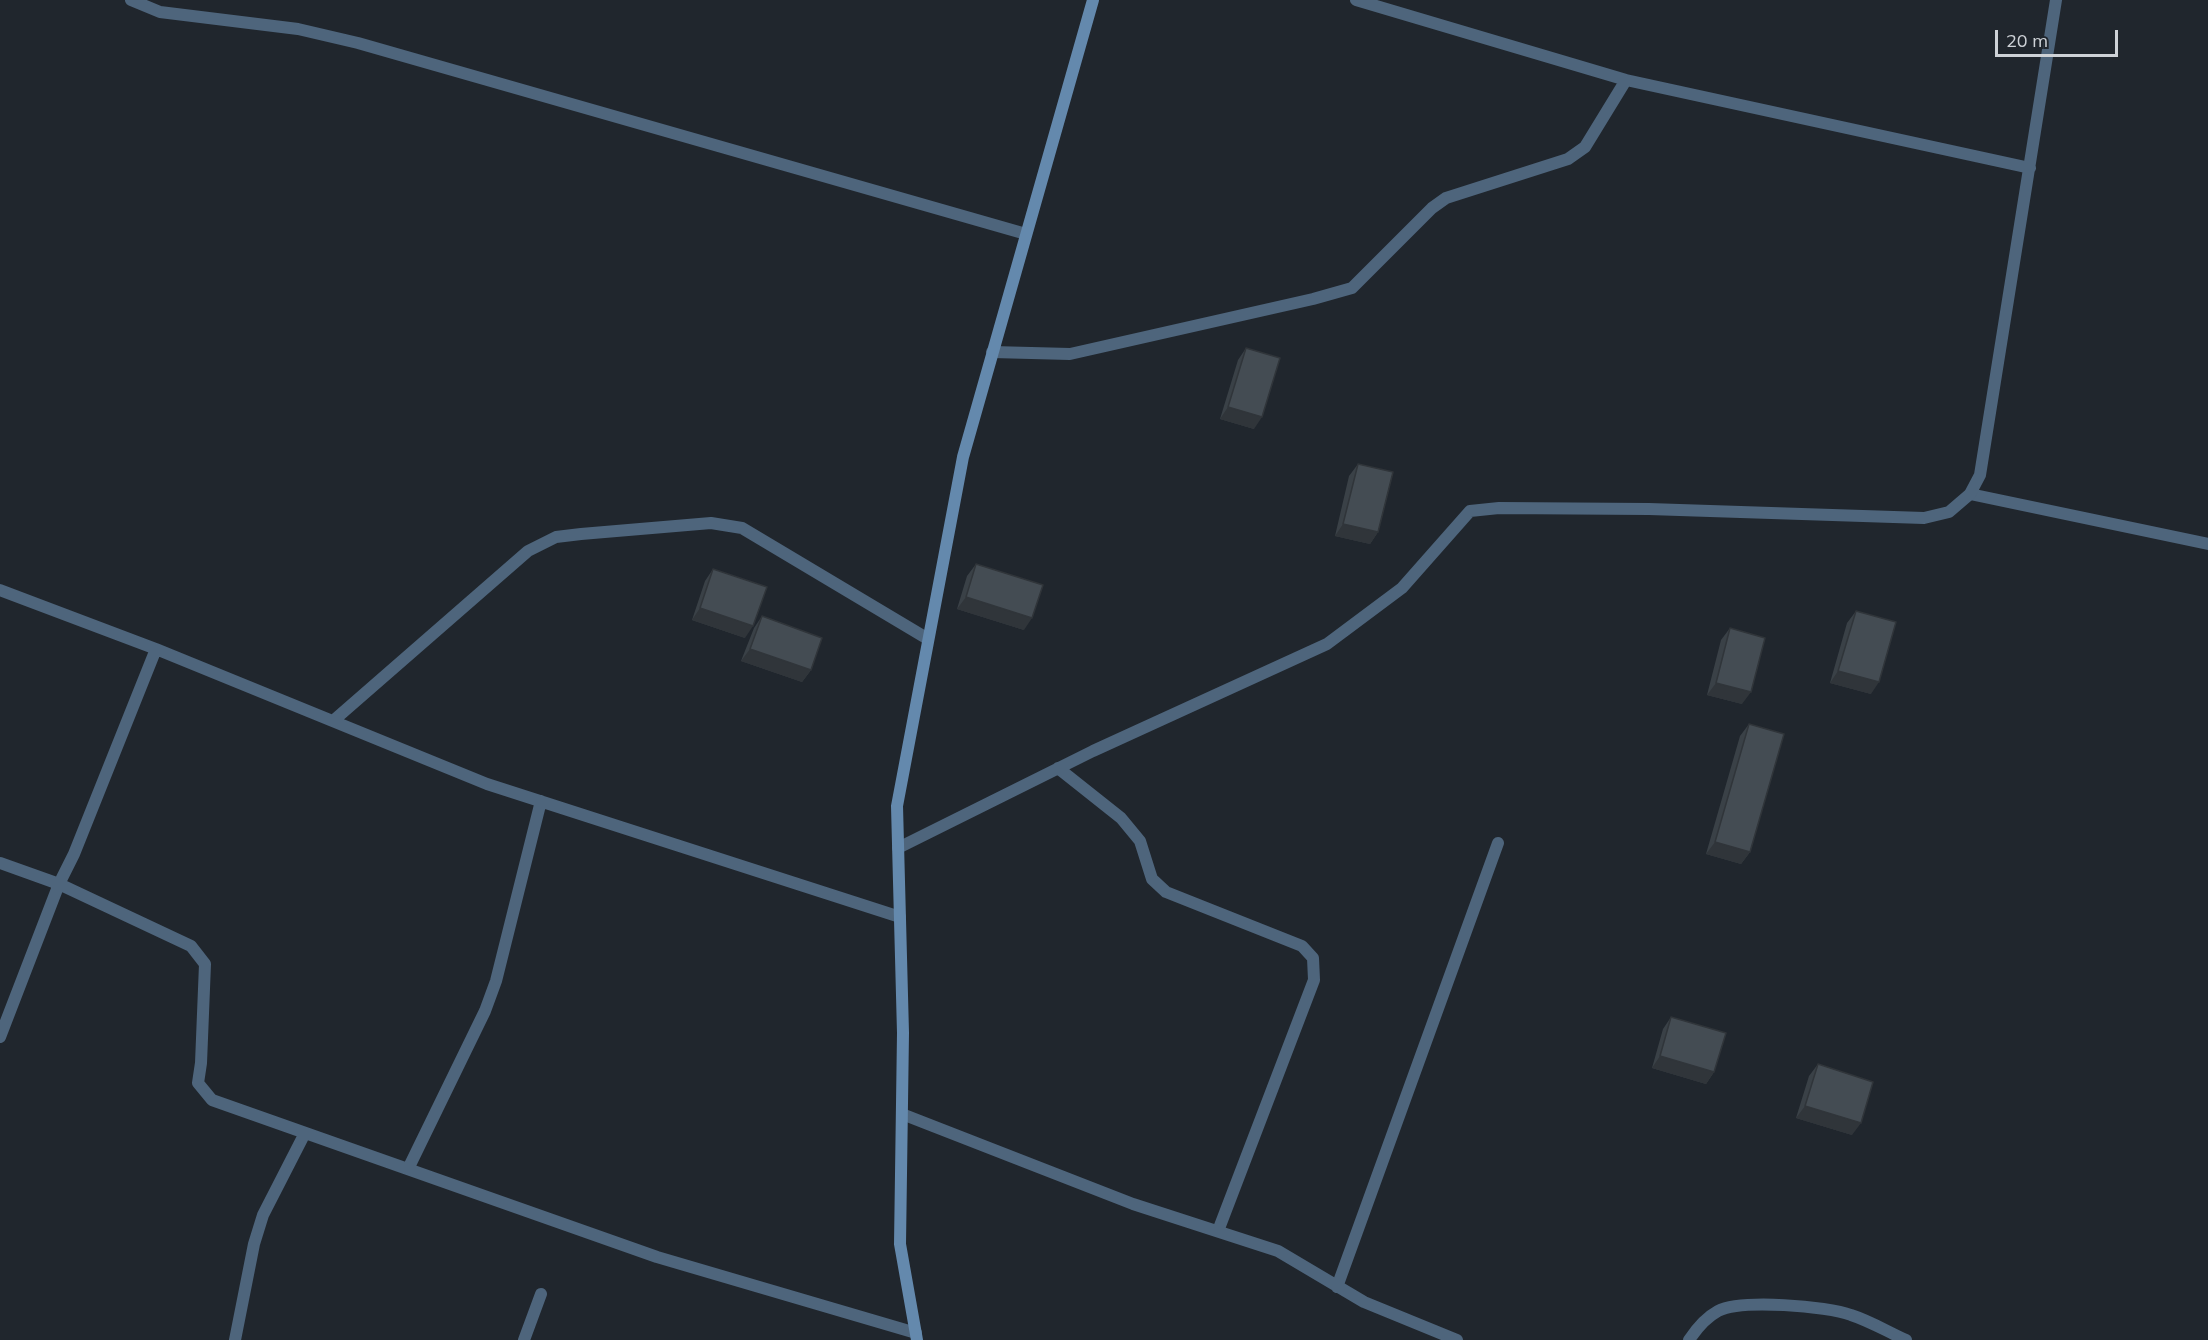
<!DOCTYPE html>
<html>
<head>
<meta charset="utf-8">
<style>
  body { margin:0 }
  #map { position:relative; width:2208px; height:1340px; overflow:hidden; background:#20262d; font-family:Mulish,sans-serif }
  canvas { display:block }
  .scale { position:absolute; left:1995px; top:30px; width:123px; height:27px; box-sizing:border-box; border:3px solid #ced2d7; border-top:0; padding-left:8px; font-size:18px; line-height:21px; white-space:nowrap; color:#ced2d7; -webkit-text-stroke:4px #20262d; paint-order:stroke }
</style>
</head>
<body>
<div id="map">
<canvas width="2208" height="1340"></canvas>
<div class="scale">20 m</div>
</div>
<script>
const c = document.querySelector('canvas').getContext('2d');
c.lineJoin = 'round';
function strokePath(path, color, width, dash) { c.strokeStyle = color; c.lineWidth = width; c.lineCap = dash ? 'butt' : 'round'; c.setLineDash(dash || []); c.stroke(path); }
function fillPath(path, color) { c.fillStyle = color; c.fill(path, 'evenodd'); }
const lane = new Path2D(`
  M1970,494L2208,544`);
const street = new Path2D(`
  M131,0L160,12L298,29L358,43L1026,234
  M1356,0L1626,80L2030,168
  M992,352L1070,354L1313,299L1352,288L1432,208L1446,198L1568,159L1585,147L1626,80
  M0,590L156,649L487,784L900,917
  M333,721L528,551L556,537L581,534L711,523L742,528L928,639
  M1058,768L1121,818L1140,841L1152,879L1166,892L1302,946L1313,958L1314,980L1218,1231
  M898,848L1093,751L1327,644L1402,588L1470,511L1499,508L1649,509L1924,518L1949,512L1970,494L1980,475L2056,0
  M0,863L59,884L191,946L205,964L201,1063L198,1083L212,1100L657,1257L916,1333
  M0,1037L59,884L74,854L156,649
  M902,1114L1133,1204L1278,1251L1364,1302L1457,1340
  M408,1169L485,1011L496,981L541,801
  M1337,1287L1498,843
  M235,1340L254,1244L263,1215L305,1133
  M524,1340L541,1294
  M1689,1340C1697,1328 1705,1318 1718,1311C1741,1299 1827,1306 1851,1315C1870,1321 1888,1332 1906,1340`);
const secondary = new Path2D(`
  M917,1340L900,1244L903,1033L897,806L963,457L1093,0`);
const wall = new Path2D(`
  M1246,348L1254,429L1220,419L1238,360Z
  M1358,464L1378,532L1370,544L1335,536L1349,476Z
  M976,564L1024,630L957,609L967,576Z
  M713,569L745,638L692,620L705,581Z
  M1856,611L1871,694L1830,683L1847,623Z
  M762,616L811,670L802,682L741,661L754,628Z
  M1730,628L1742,704L1707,695L1721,640Z
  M1749,724L1750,852L1741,864L1706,854L1740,736Z
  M1671,1017L1714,1072L1706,1084L1652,1068L1663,1029Z
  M1818,1064L1852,1135L1796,1118L1809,1076Z`);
const shadedWall = new Path2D(`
  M1228,407L1262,417L1254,429L1220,419Z
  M1343,524L1378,532L1370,544L1335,536Z
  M966,597L1032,618L1024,630L957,609Z
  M700,608L753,626L745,638L692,620Z
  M750,649L811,670L802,682L741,661Z
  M1838,671L1879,682L1871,694L1830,683Z
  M1716,683L1751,692L1742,704L1707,695Z
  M1715,842L1750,852L1741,864L1706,854Z
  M1660,1056L1714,1072L1706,1084L1652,1068Z
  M1805,1106L1861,1123L1852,1135L1796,1118Z`);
const building = new Path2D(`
  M1246,348L1280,358L1262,417L1228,407Z
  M1358,464L1393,472L1378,532L1343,524Z
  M976,564L1043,585L1032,618L966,597Z
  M713,569L767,587L753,626L700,608Z
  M1856,611L1896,622L1879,682L1838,671Z
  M762,616L822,638L811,670L750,649Z
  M1730,628L1765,638L1751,692L1716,683Z
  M1749,724L1784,734L1750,852L1715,842Z
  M1671,1017L1726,1033L1714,1072L1660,1056Z
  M1818,1064L1873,1082L1861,1123L1805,1106Z`);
strokePath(lane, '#4e657c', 12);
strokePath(street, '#4e657c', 12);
strokePath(secondary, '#6489ad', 12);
fillPath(wall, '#3a4147');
fillPath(shadedWall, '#30353a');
fillPath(building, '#444c53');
strokePath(building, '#30353a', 1.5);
</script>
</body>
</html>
